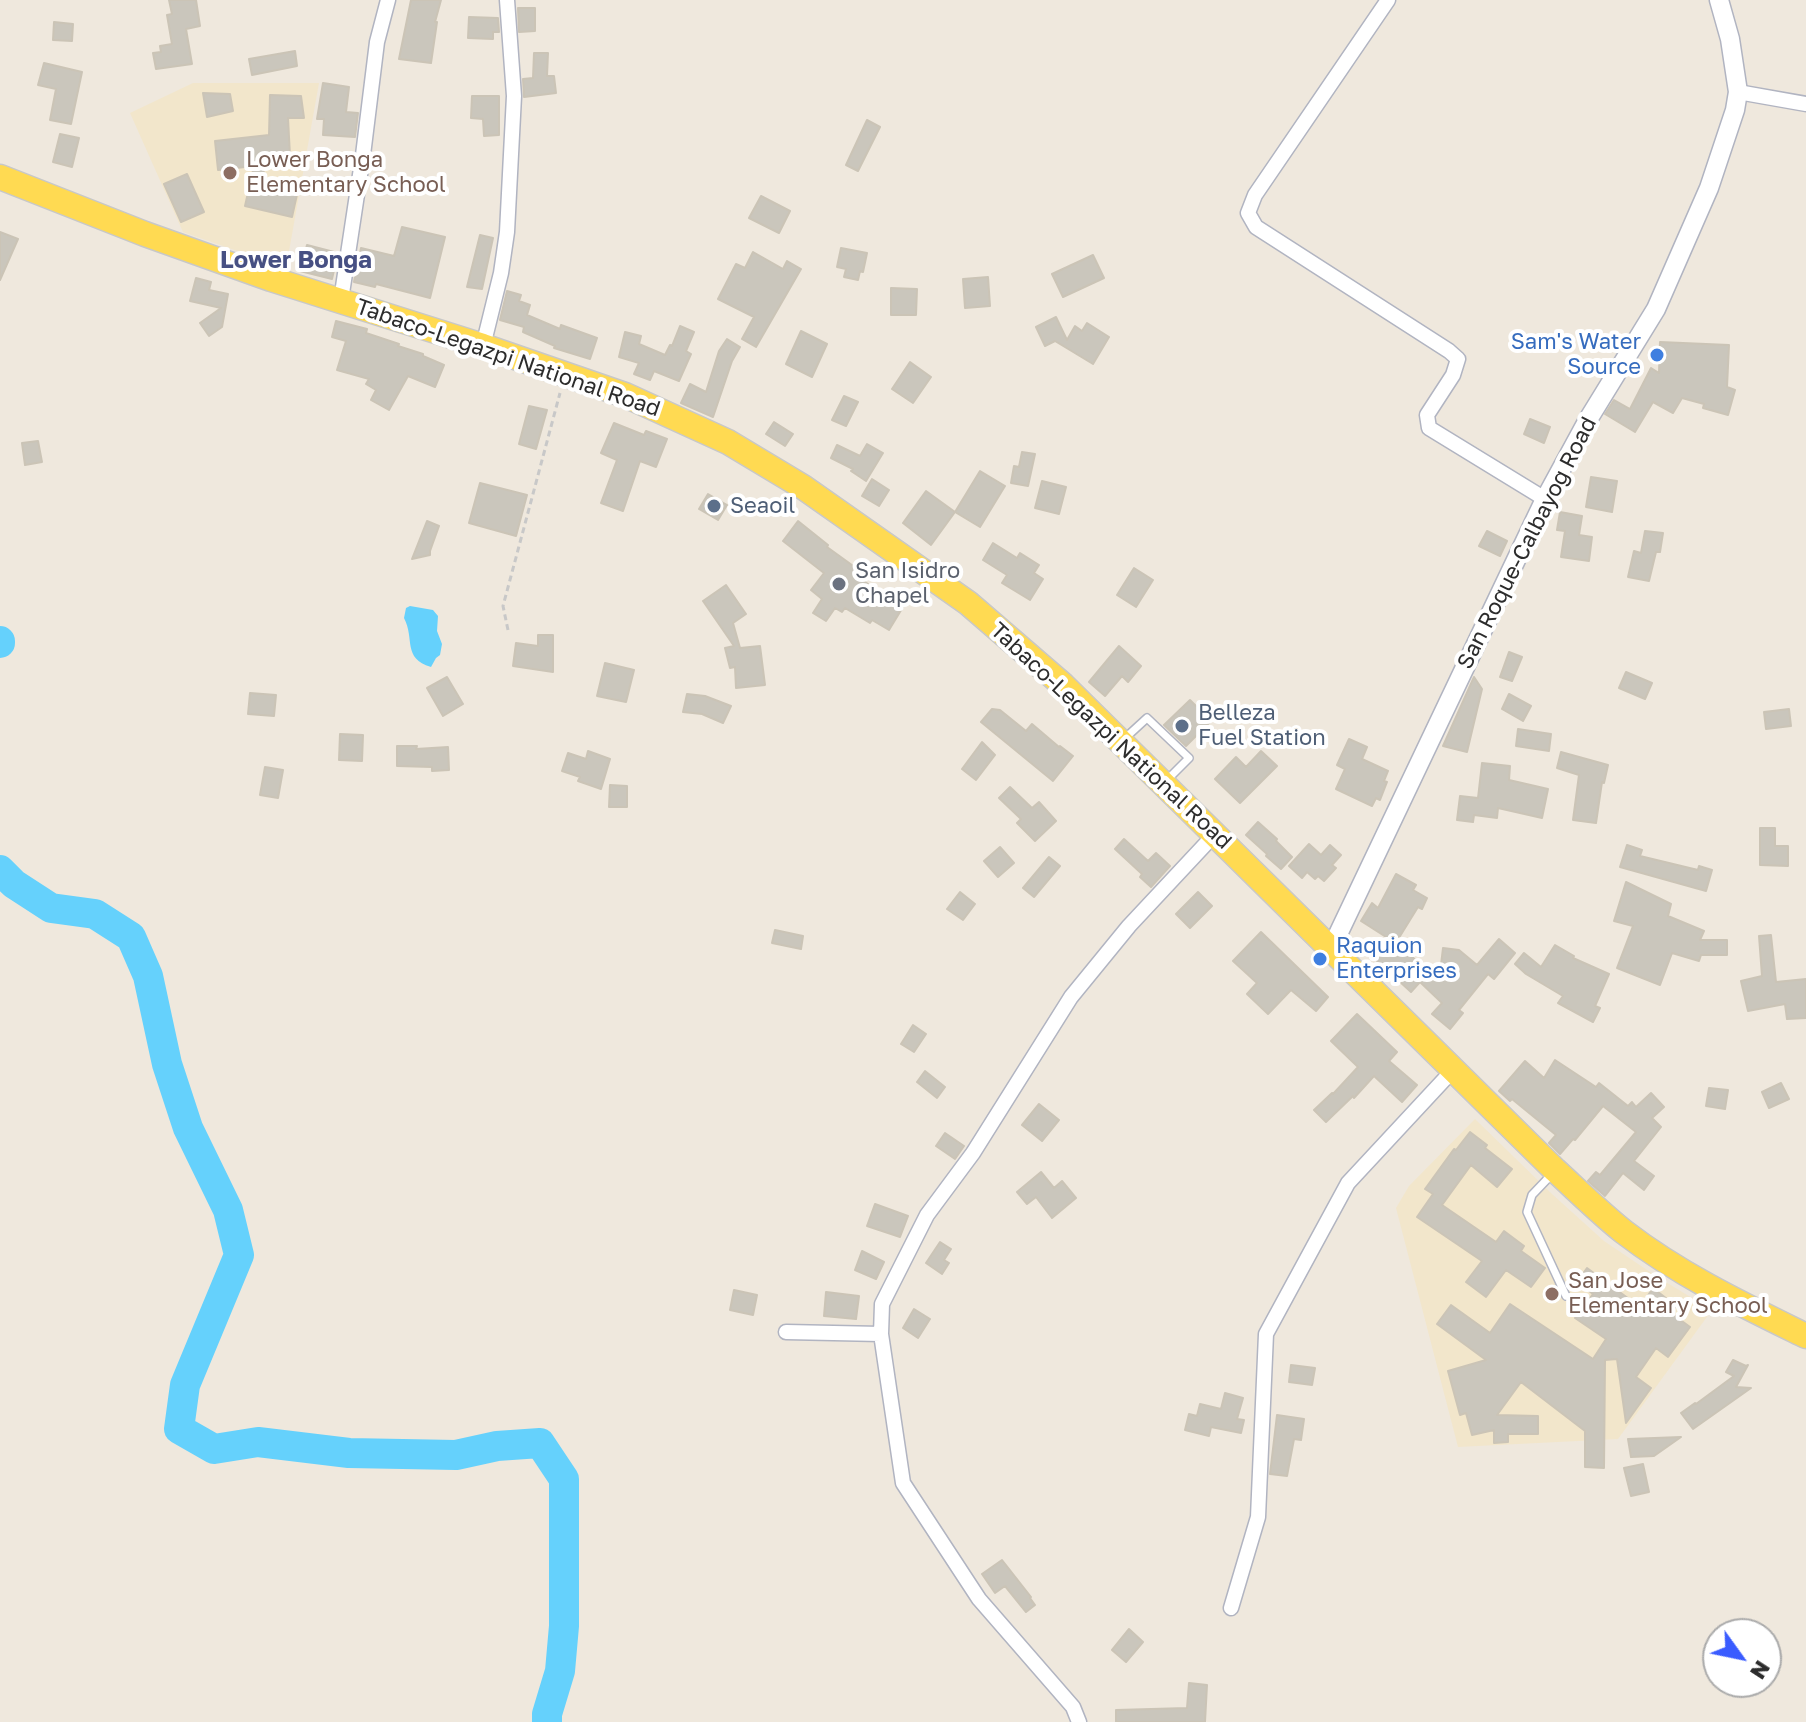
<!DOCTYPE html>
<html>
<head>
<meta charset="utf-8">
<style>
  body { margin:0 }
  #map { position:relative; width:1806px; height:1722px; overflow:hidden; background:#efe8dd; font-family:"Golos Text",sans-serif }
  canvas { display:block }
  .north { position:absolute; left:1702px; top:1618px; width:80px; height:80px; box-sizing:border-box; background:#fff; border:2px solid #ababab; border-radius:50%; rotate:123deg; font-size:22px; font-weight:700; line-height:32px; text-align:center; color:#2c2c2c }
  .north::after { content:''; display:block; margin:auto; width:28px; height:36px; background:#3a5cff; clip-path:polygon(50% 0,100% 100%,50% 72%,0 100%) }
</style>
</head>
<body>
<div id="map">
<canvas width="1806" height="1722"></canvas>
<div class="north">N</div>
</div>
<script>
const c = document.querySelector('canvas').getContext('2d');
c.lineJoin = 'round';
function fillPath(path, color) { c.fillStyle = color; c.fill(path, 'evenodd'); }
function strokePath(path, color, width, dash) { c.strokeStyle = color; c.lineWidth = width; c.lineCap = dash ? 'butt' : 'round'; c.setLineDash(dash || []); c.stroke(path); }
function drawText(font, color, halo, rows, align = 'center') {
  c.font = font + ' "Golos Text",sans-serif'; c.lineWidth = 8; c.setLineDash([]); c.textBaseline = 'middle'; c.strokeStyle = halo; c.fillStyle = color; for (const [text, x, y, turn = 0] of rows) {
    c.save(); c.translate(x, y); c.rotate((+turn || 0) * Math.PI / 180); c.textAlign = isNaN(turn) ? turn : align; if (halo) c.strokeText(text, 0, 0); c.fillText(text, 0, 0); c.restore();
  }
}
const education = new Path2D(`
  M193,83H319L286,268L183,232L130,113Z
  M1475,1119L1552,1194L1604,1241L1659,1278L1712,1310L1618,1439L1458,1447L1396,1208L1409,1186Z`);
const water = new Path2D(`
  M410,606L433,610L438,616L437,631L442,644L440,655L436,658L431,667C402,658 415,639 404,618L406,608Z`);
const river = new Path2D(`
  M0,641V643
  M0,870L14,884L51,908L95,914L131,937L148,976L167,1064L188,1128L228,1210L239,1255L185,1385L179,1429L214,1449L258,1442L349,1453L456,1455L497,1446L540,1443L564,1479V1626L560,1671L547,1714V1722`);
const building = new Path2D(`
  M169,0H196L200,26L186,29L192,64L156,69L153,53L161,52L160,46L172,44L167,15L172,14Z
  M411,0H441L435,22H437L431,63L399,59Z
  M518,8H535V31L519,32Z
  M469,17L498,18L499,32H493V39L468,38Z
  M54,22L73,24L72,41L53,40Z
  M295,51L297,66L252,75L249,59Z
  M534,53H548L547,76H554L556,93L524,97L523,79L533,78Z
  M44,63L82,72L71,124L50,120L56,89L38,85Z
  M323,83L349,87L346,112L358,113L355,137L323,135L324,119H317Z
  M203,93L230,94L233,111L207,117Z
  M270,95L301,96L304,118H288L290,156L262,157L265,183L298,190L292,217L245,206L254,166L218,170L215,141L269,135Z
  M472,96H499V135L484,136L483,119L471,118Z
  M867,120L880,127L858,171L846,165Z
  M60,134L79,138L72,167L53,162Z
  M187,174L204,212L181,222L164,184Z
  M761,196L790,211L779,233L749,218Z
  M402,227L445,237L430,298L376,284L375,287L354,282L358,258H359L361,248L394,256Z
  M0,232L18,239L0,280Z
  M480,235L493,238L482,289L467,287Z
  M307,245L338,253L332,279L300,271Z
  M841,248L867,253L863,272L860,271L858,280L844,277L846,269L837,267Z
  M753,252L783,269L787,261L801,269L756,347L742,339L754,317L718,299L736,264L745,268Z
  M1093,255L1104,278L1063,297L1052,274Z
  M988,277L990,306L965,308L963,279Z
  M196,278L211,282L209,290L228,294L222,327L209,336L200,323L221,308L190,301Z
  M891,288L917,289L916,315H891Z
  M507,291L521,295L519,301L530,305L527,315L560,329L561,325L597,338L590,359L554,348L555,346L523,332L524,327L500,320Z
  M1056,317L1067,340L1075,326L1082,331L1087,323L1109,337L1093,364L1055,341L1045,346L1036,327Z
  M336,321L367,329L366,333L399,344L398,346L423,354V356L444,365L435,387L408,376L389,410L371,400L376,390L366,384L369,379L337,370L346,341L332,337Z
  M680,326L694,332L686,351L691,354L679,381L654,371L650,380L634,374L639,363L619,357L625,332L641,336L639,344L665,355L670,345L672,346Z
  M801,331L827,344L812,377L786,364Z
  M727,339L740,347L732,361L713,417L681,403L690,384L706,392L719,351Z
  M1660,342L1729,345L1727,387L1735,390L1728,415L1703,408L1704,404L1682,398L1673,413L1653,402L1635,432L1605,414L1614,400L1630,409L1651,368L1659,373Z
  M910,362L931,377L913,403L892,389Z
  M844,396L858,402L846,426L832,420Z
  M529,406L547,410L536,449L519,444Z
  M1530,419L1550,427L1544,443L1524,434Z
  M774,422L793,434L785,446L766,434Z
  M614,423L644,435L646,431L667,439L656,467L640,461L623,511L601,503L617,460L601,453Z
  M38,441L42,462L25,465L22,443Z
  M867,444L883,453L866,481L851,471L853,469L831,458L837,445L860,456Z
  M1022,452L1035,454L1028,486L1011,483L1014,466L1019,467Z
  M980,471L1005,486L980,527L955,512Z
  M1591,477L1617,481L1612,512L1586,507Z
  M872,479L889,490L879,506L862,496Z
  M1042,481L1066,487L1059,514L1035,508Z
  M480,483L527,495L516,536L469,523Z
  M926,491L955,512L931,545L903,523Z
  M708,494L727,505L718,520L699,509Z
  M1560,512L1582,516L1579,535L1592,537L1589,561L1561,557L1565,531L1557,530Z
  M427,521L439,526L430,551V555L412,559Z
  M798,521L828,545L827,547L863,573L859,578L903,607L889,630L872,620L870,623L845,608L842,612L835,608L826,621L813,613L822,599L811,590L824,573L783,541Z
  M1487,531L1507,541L1500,556L1479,546Z
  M1645,531L1663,533L1660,552H1656L1649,581L1628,577L1634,551L1641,553Z
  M993,543L1017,558L1020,553L1039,565L1034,573L1043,579L1030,600L1002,583L1007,575L983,560Z
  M1134,568L1153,580L1136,607L1117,595Z
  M726,585L746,614L733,623L740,648L760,646L765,685L736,688L735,667L730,668L725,648L734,646L703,601Z
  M538,635H553V672L513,666L516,643L538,646Z
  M1119,646L1141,666L1128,682L1122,676L1105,696L1089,682Z
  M1509,652L1522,657L1512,681L1500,677Z
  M605,663L634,670L626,702L597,696Z
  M1626,672L1652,683L1645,699L1619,688Z
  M447,677L463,704L443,716L427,688Z
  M1474,677L1482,689L1467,752L1443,746Z
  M250,693L276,695L274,716L248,714Z
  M687,694L705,696L731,706L723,723L702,714L683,712Z
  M1509,694L1531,706L1523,721L1502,709Z
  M1190,700L1211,721L1186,746L1164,725Z
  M992,709L1000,710L1026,731L1032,724L1059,747L1060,746L1073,756L1053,781L981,722Z
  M1789,709L1791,726L1766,729L1764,712Z
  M1518,729L1551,734L1549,751L1516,746Z
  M340,734L363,735L362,761L339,760Z
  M1349,739L1367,747L1362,759L1388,771L1384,781L1387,782L1380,800L1376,798L1372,806L1336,789L1345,769L1337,765Z
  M982,742L995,755L976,780L962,769Z
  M397,746H417L416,749L448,747L449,770L432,771V767L397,766Z
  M588,751L610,759L601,789L578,781L580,777L562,771L568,753L586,759Z
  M1261,751L1277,766L1240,803L1215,779L1236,757L1246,767Z
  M1561,752L1608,765L1604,783L1602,782L1596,823L1573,820L1579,775L1557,768Z
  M1482,763L1510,766L1509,780L1548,789L1542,818L1498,808L1497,818L1474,815L1473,822L1457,820L1460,796L1478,798Z
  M265,767L283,770L278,798L260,795Z
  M610,785L627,786V807H609Z
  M1010,787L1032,808L1039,802L1056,821L1035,841L1017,823L1021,819L999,798Z
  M1258,822L1277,839L1276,841L1292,857L1281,869L1266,856L1267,854L1246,835Z
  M1760,828H1775V846H1788V866L1760,865Z
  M1124,839L1148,861L1156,853L1170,866L1151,887L1140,877L1142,874L1115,849Z
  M1309,844L1321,855L1330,845L1341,855L1332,865L1336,868L1324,881L1318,876L1315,879L1307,872L1302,878L1289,866Z
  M1627,845L1642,850L1640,856L1698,870L1699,866L1712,870L1706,891L1620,867Z
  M1000,847L1014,863L998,877L984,861Z
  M1049,857L1060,866L1034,897L1023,888Z
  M1396,874L1416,885L1413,890L1427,898L1422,909L1418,907L1397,941L1413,951L1410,955L1439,981L1443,948L1459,950L1477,965L1499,939L1515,953L1494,979L1488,974L1459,1010L1463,1013L1450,1029L1432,1014L1442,1003L1420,982L1411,992L1374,958L1386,937L1361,921L1372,903L1378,908Z
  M1626,882L1671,904L1668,916L1704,931L1700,940H1727V955H1701L1699,961L1672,953L1660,985L1617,968L1633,926L1614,921Z
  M960,892L975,904L963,920L947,909Z
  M1198,892L1212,906L1190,928L1176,914Z
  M775,930L803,936L801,949L772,943Z
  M1261,932L1328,997L1316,1011L1291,990L1268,1014L1247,994L1257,983L1233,961Z
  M1771,935L1776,982L1806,979V1018L1787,1019L1785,1004L1748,1011L1741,981L1762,976L1759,936Z
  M1555,945L1574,956L1573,958L1609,974L1595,1006L1600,1008L1593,1022L1558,1003L1563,996L1526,974L1515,964L1524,953L1541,967Z
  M1357,1014L1397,1052L1389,1061L1417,1085L1402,1102L1374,1076L1354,1098L1353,1096L1326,1122L1314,1110L1332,1093L1333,1094L1358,1067L1331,1041Z
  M913,1025L926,1034L914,1052L901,1044Z
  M1555,1060L1596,1087L1599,1083L1628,1106L1632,1102L1636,1107L1651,1093L1664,1107L1652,1118L1661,1127L1634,1161L1654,1176L1644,1190L1623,1173L1605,1196L1588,1181L1596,1172L1600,1175L1636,1132L1603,1106L1575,1140L1573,1139L1560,1154L1549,1143L1556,1135L1512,1099L1510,1101L1499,1091L1525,1061L1544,1078Z
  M925,1071L945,1087L937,1098L917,1082Z
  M1781,1083L1789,1099L1769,1108L1762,1092Z
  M1709,1088L1728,1090L1725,1109L1706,1106Z
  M1039,1104L1059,1120L1042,1141L1022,1125Z
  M1470,1132L1487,1145L1485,1148L1512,1169L1497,1187L1471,1165L1442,1205L1496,1242L1504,1231L1524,1246L1521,1251L1545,1268L1531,1287L1506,1270L1486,1297L1466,1282L1482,1261L1417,1217L1433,1194L1425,1189L1454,1149L1456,1150Z
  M945,1133L964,1146L955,1159L936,1146Z
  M1041,1172L1054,1188L1062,1181L1076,1198L1052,1218L1036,1197L1027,1204L1017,1192Z
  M875,1204L908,1216L900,1237L867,1226Z
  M940,1242L951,1249L944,1260L949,1263L942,1274L926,1263Z
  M862,1251L884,1262L876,1279L855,1270Z
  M1587,1268L1640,1307L1653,1288L1676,1306L1671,1313L1690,1327L1668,1357L1656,1348L1636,1377L1651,1388L1626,1423L1617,1359L1605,1360L1604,1468L1585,1467V1431L1521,1382L1497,1415L1538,1416V1434H1508V1442L1494,1443V1430L1472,1435L1466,1413L1460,1415L1448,1371L1486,1360L1437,1324L1451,1305L1490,1333L1510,1304L1593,1359L1606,1339L1575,1318L1593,1294L1577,1282Z
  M734,1290L757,1295L753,1315L730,1310Z
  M826,1292L859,1296L856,1319L824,1316Z
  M914,1309L930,1319L918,1338L903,1328Z
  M1733,1360L1746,1366L1748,1365L1736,1387L1751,1388L1693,1429L1681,1413L1695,1403L1696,1404L1734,1376L1726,1372Z
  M1291,1365L1315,1368L1312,1385L1289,1382Z
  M1225,1393L1243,1398L1237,1419L1244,1420L1241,1433L1211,1427L1209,1436L1185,1430L1189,1414L1197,1416L1200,1404L1221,1409Z
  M1277,1415L1304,1419L1301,1440L1294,1439L1287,1476L1270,1474Z
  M1681,1437L1654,1456L1631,1457L1628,1439Z
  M1643,1464L1649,1492L1631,1496L1624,1468Z
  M1002,1560L1031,1597L1030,1598L1035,1605L1026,1612L1005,1586L995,1593L982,1574Z
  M1129,1629L1143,1642L1126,1662L1112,1650Z
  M1189,1683L1207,1685L1205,1722H1116V1710L1187,1708Z`);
const path = new Path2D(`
  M508,630L503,606L560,393`);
const service = new Path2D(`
  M1123,740L1147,718L1189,758L1165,782
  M1554,1172L1532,1195L1527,1212L1566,1296`);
const minor = new Path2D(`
  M1388,0L1255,195L1248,213L1256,227L1449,351L1458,359L1453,375L1427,415L1429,428L1545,499
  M1738,92L1806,104
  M341,300L363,155L377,42L388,0
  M483,346L501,273L507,232L514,96L507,0
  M786,1332L881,1334L882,1304L927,1215L973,1153L1071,997L1129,926L1215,834
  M881,1334L903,1483L979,1599L1073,1707L1079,1722
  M1231,1608L1258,1517L1266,1334L1348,1183L1454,1069`);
const tertiary = new Path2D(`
  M1331,949L1545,499L1589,418L1656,309L1709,188L1735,110L1738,92L1730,39L1719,0`);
const primary = new Path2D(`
  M0,177L145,234L271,279L483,346L625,395L728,442L803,487L968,603L1063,685L1555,1170C1578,1191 1600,1213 1624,1232C1680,1275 1743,1305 1806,1336`);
const markers = [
  [230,173,8,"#8d6e63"],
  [1657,355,8,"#3f7fe0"],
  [714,506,8,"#5c6f8a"],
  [839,584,8,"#6b7280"],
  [1182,726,8,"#5c6f8a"],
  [1320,959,8,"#3f7fe0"],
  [1552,1294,8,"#8d6e63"]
];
const educationNames = [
  ["Lower Bonga",246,160],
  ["Elementary School",246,185],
  ["San Jose",1568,1281],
  ["Elementary School",1568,1306]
];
const shopNames = [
  ["Sam's Water",1641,342],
  ["Source",1641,367],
  ["Raquion",1336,946,"left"],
  ["Enterprises",1336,971,"left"]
];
const streetNames = [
  ["Tabaco-Legazpi National Road",508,358,19],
  ["San Roque-Calbayog Road",1527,543,-63],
  ["Tabaco-Legazpi National Road",1111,736,43]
];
const serviceNames = [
  ["Seaoil",730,506],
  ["Belleza",1198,713],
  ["Fuel Station",1198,738]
];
const worshipNames = [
  ["San Isidro",855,571],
  ["Chapel",855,596]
];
const neighbourhoodNames = [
  ["Lower Bonga",296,260]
];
fillPath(education, '#f2e6cb');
fillPath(water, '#65d1fc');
strokePath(river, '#65d1fc', 30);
fillPath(building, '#cac6bc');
strokePath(building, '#cbc4b6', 2);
strokePath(service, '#b1b4c1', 10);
strokePath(minor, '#b1b4c1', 17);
strokePath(tertiary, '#b1b4c1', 21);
strokePath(primary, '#c8c8c8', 27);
strokePath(path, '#c8c8c8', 3, [6, 4]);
strokePath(service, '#fff', 7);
strokePath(minor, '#fff', 14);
strokePath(tertiary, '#fff', 18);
strokePath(primary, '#ffda52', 24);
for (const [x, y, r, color] of markers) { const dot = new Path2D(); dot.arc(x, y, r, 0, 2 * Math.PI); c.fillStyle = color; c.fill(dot); strokePath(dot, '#fff', 3); }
drawText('22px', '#785e54', '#fff', educationNames, 'left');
drawText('22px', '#366cbe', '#fff', shopNames, 'right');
drawText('22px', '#2c2c2c', '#fff', streetNames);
drawText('22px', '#4e5e75', '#fff', serviceNames, 'left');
drawText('22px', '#5b616d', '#fff', worshipNames, 'left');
drawText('bold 24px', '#475083', '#fff', neighbourhoodNames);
</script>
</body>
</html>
